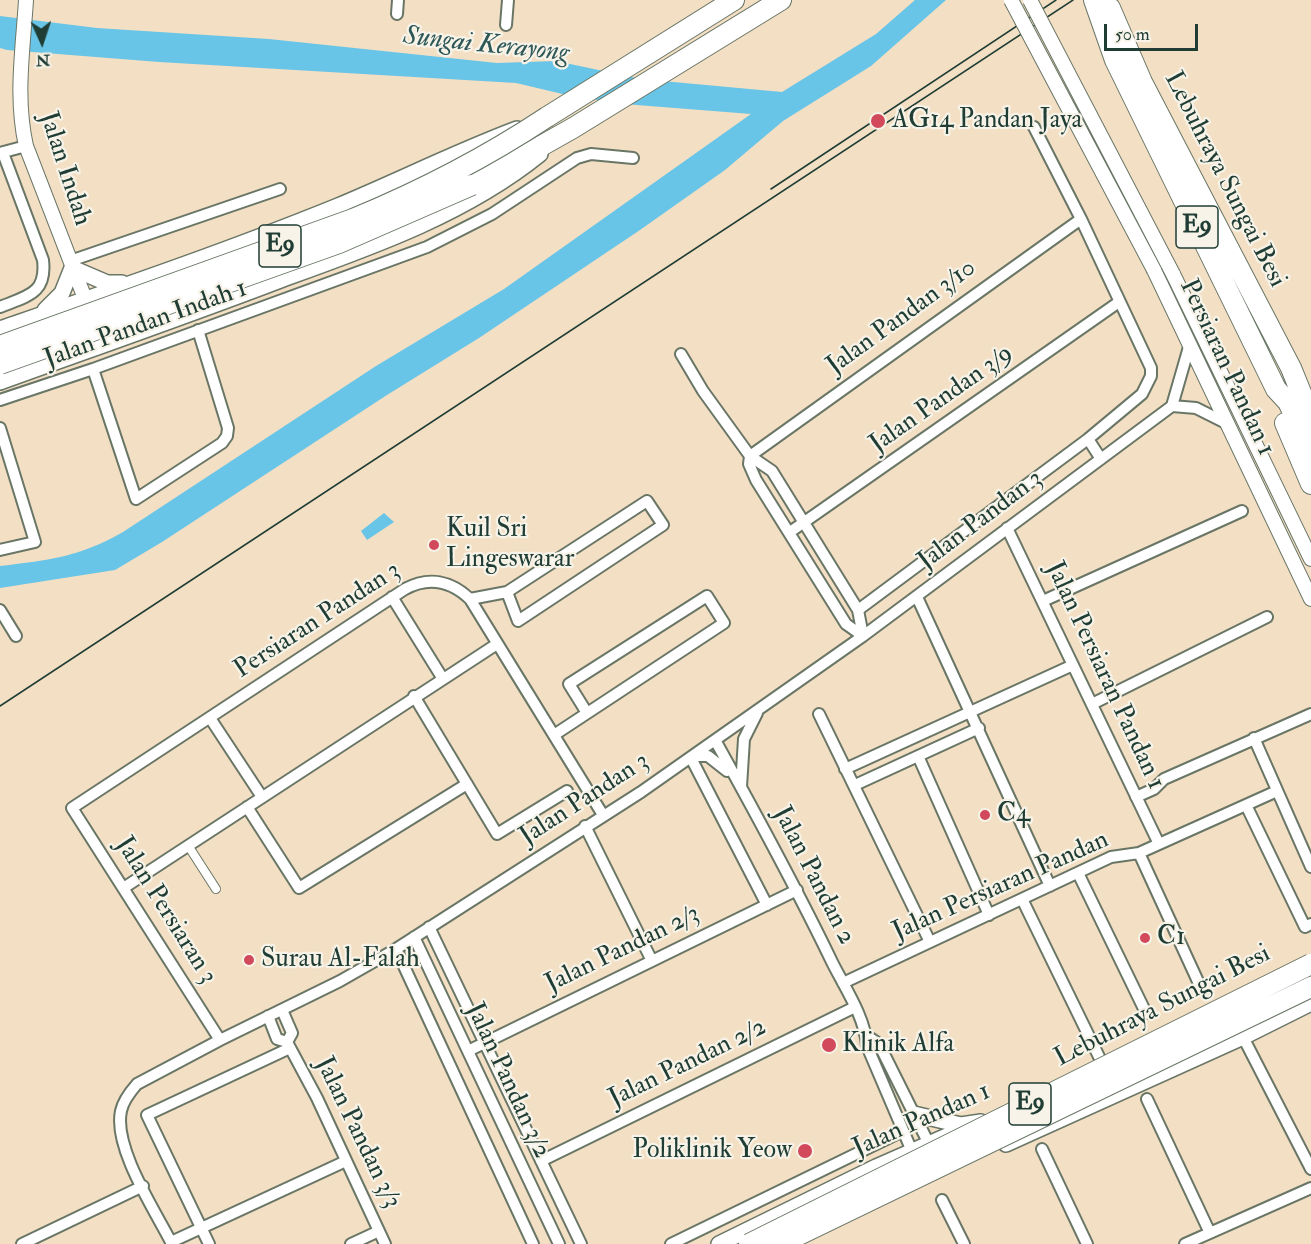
<!DOCTYPE html>
<html>
<head>
<meta charset="utf-8">
<style>
  body { margin:0 }
  #map { position:relative; width:1311px; height:1244px; overflow:hidden; background:#f3dfc4; font-family:"IM FELL Double Pica",serif }
  canvas { display:block }
  .north { position:absolute; left:12px; top:12px; width:60px; height:60px; -webkit-text-stroke:4px #f7f3e8; paint-order:stroke; rotate:177deg; font-size:16px; font-weight:700; line-height:24px; text-align:center; color:#1f3d34 }
  .north::after { content:''; display:block; margin:auto; width:21px; height:27px; background:#1f3d34; clip-path:polygon(50% 0,100% 100%,50% 72%,0 100%) }
  .scale { position:absolute; left:1104px; top:24px; width:94px; height:27px; box-sizing:border-box; border:3px solid #1f3d34; border-top:0; padding-left:8px; font-size:18px; line-height:21px; white-space:nowrap; color:#1f3d34; -webkit-text-stroke:4px #f7f3e8; paint-order:stroke }
</style>
</head>
<body>
<div id="map">
<canvas width="1311" height="1244"></canvas>
<div class="north">N</div>
<div class="scale">50 m</div>
</div>
<script>
const c = document.querySelector('canvas').getContext('2d');
c.lineJoin = 'round';
function fillPath(path, color) { c.fillStyle = color; c.fill(path, 'evenodd'); }
function strokePath(path, color, width, dash) { c.strokeStyle = color; c.lineWidth = width; c.lineCap = dash ? 'butt' : 'round'; c.setLineDash(dash || []); c.stroke(path); }
function drawText(font, color, halo, rows, align = 'center') {
  c.font = font + ' "IM FELL Double Pica",serif'; c.lineWidth = 4.5; c.setLineDash([]); c.textBaseline = 'middle'; c.strokeStyle = halo; c.fillStyle = color; for (const [text, x, y, turn = 0] of rows) {
    c.save(); c.translate(x, y); c.rotate((+turn || 0) * Math.PI / 180); c.textAlign = isNaN(turn) ? turn : align; if (halo) c.strokeText(text, 0, 0); c.fillText(text, 0, 0); c.restore();
  }
}
const water = new Path2D(`
  M915,0H946L871,66L783,121L725,170L640,230L479,338L387,395L162,542L115,570L0,588V566C50,560 79,557 123,532L376,366L504,289L751,114L624,104L571,96L516,83L159,62L7,50L0,48V16L97,28L269,39L497,63L556,61L641,79L782,92L876,34Z
  M384,513L394,522L367,540L361,531Z`);
const pedestrian = new Path2D(`
  M189,847L216,889`);
const minor = new Path2D(`
  M397,14L398,0
  M506,25L508,0
  M0,153L26,146
  M70,261L280,189
  M0,307C27,296 47,294 43,260L3,153
  M681,354L703,391L750,456L772,471L858,610L863,636
  M93,369L136,499L222,443L227,436L228,428L198,330
  M0,400L93,369L427,247L492,214L577,158L591,154L633,158
  M1172,406L1189,347
  M0,428L35,542L0,550
  M1088,439L1101,459
  M750,456L1081,219
  M750,456L749,464L756,480L846,624L863,636
  M647,501L663,525L518,621L507,592Z
  M1007,528L1159,844
  M790,532L1119,302
  M392,597L443,679
  M917,597L1050,886
  M470,599L507,592
  M1043,601L1242,511
  M0,610L16,636
  M858,610L1088,439L1142,394L1151,376V368L1081,219L1034,127
  M414,696L497,834L567,791
  M1092,704L1267,617
  M819,714L930,942
  M210,718L262,797
  M554,735L724,623L707,596L569,684L587,713
  M1254,738L1311,867
  M715,740C756,814 796,887 832,962C845,988 865,1017 867,1046L914,1156
  M693,756H708L727,771
  M918,756L989,915
  M691,758L767,905
  M845,769L1073,665
  M855,785L979,728
  M741,787L744,739L757,713
  M1136,797L1154,789L1164,779L1311,714
  M1246,805L1305,927L1311,924
  M247,807L299,888L467,784
  M585,826L652,961
  M1139,853L1201,988
  M1078,873L1146,1013
  M125,887L497,644
  M1022,899L1104,1067
  M429,927L581,1244
  M414,937L559,1244
  M396,949L533,1244
  M843,983L1111,857L1139,853L1277,791
  M282,1010L292,1033L287,1042
  M268,1016L277,1039L287,1042L317,1098L385,1244
  M866,1035L879,1044L931,1148
  M1243,1037L1311,1169
  M220,1040L72,808L405,589C429,576 451,581 470,599L603,815
  M468,1051L797,890
  M1147,1099L1210,1233
  M1042,1149L1087,1244
  M541,1161L855,1007
  M942,1200L964,1244
  M171,1242L346,1161
  M22,1244L143,1186
  M172,1244C156,1212 113,1148 121,1111C123,1101 130,1092 137,1084L220,1040L340,981L396,949L641,792L863,636L1172,406L1196,408L1224,422
  M209,1244L147,1115L290,1048
  M351,1244L379,1231
  M671,1244L903,1131
  M1185,1244L1311,1188`);
const tertiary = new Path2D(`
  M26,0C23,49 15,97 26,146L89,309
  M1154,270L1311,599
  M1173,274L1311,559`);
const secondary = new Path2D(`
  M45,310L62,293L72,268L107,283H122
  M0,329C113,290 227,251 338,206C398,181 456,152 517,129
  M0,382C94,348 189,315 283,279C372,247 466,214 540,154
  M914,1114L961,1125L981,1122
  M1006,1144L1243,1037L1311,1003
  M719,1244L876,1167L949,1135`);
const motorway = new Path2D(`
  M1094,0L1115,60L1276,389L1288,402L1311,448
  M1110,8L1142,82L1291,368L1311,417
  M547,117L734,0
  M472,185L573,128L781,0
  M1285,423L1311,484`);
const tram = new Path2D(`
  M771,189L1056,0
  M0,706L1073,0`);
const tertiaryBridge = new Path2D(`
  M1011,0L1154,270
  M1030,0L1173,274`);
const motorwayBridge = new Path2D(`
  M0,346L353,219C421,191 485,158 547,117
  M0,364L339,243L472,185
  M749,1244L1311,964
  M780,1244L1311,987`);
const markers = [
  [878,121,8,"#d1495b"],
  [434,545,6,"#d1495b"],
  [985,815,6,"#d1495b"],
  [1145,938,6,"#d1495b"],
  [249,960,6,"#d1495b"],
  [829,1045,8,"#d1495b"],
  [805,1151,8,"#d1495b"]
];
const shields = [
  [1197,227,42],
  [280,246,42],
  [1030,1104,42]
];
const shieldNames = [
  ["E9",1197,227],
  ["E9",280,246],
  ["E9",1030,1104]
];
const poiNames = [
  ["AG14 Pandan Jaya",892,121],
  ["Kuil Sri",446,530],
  ["Lingeswarar",446,560],
  ["C4",997,815],
  ["C1",1157,938],
  ["Surau Al-Falah",261,960],
  ["Klinik Alfa",842,1045],
  ["Poliklinik Yeow",792,1151,"right"]
];
const streetNames = [
  ["Jalan Indah",64,169,72],
  ["Lebuhraya Sungai Besi",1224,180,63],
  ["Jalan Pandan 3/10",902,318,-36],
  ["Jalan Pandan Indah 1",146,325,-20],
  ["Persiaran Pandan 1",1226,368,65],
  ["Jalan Pandan 3/9",942,400,-35],
  ["Jalan Pandan 3",981,521,-37],
  ["Persiaran Pandan 3",318,621,-33],
  ["Jalan Persiaran Pandan 1",1104,676,65],
  ["Jalan Pandan 3",585,800,-33],
  ["Jalan Pandan 2",813,876,63],
  ["Jalan Persiaran Pandan",1001,887,-24],
  ["Jalan Persiaran 3",165,911,58],
  ["Jalan Pandan 2/3",623,950,-26],
  ["Lebuhraya Sungai Besi",1163,1007,-27],
  ["Jalan Pandan 2/2",688,1064,-26],
  ["Jalan Pandan 3/2",507,1081,65],
  ["Jalan Pandan 1",922,1121,-24],
  ["Jalan Pandan 3/3",357,1133,64]
];
const waterNames = [
  ["Sungai Kerayong",486,46,6]
];
fillPath(water, '#69c5e7');
strokePath(pedestrian, '#697666', 10);
strokePath(minor, '#697666', 14);
strokePath(tertiary, '#697666', 16);
strokePath(secondary, '#697666', 18);
strokePath(motorway, '#697666', 22);
strokePath(pedestrian, '#fff', 8);
strokePath(minor, '#fff', 10);
strokePath(tertiary, '#fff', 14);
strokePath(secondary, '#fff', 15);
strokePath(motorway, '#fff', 20);
strokePath(tram, '#1f3d34', 1.5);
strokePath(tertiaryBridge, '#697666', 16, []);
strokePath(motorwayBridge, '#697666', 22, []);
strokePath(tertiaryBridge, '#fff', 14);
strokePath(motorwayBridge, '#fff', 20);
for (const [x, y, r, color] of markers) { const dot = new Path2D(); dot.arc(x, y, r, 0, 2 * Math.PI); c.fillStyle = color; c.fill(dot); strokePath(dot, '#f7f3e8', 2); }
for (const [x, y, w] of shields) { const box = new Path2D(); box.roundRect(x - w / 2, y - 21, w, 42, 4.5); c.fillStyle = '#f7f3e8'; c.fill(box); strokePath(box, '#1f3d34', 1.5); }
drawText('bold 24px', '#1f3d34', null, shieldNames);
drawText('26px', '#1f3d34', '#f7f3e8', poiNames, 'left');
drawText('26px', '#1f3d34', '#f7f3e8', streetNames);
drawText('italic 27px', '#2e5858', '#f7f3e8', waterNames);
</script>
</body>
</html>
